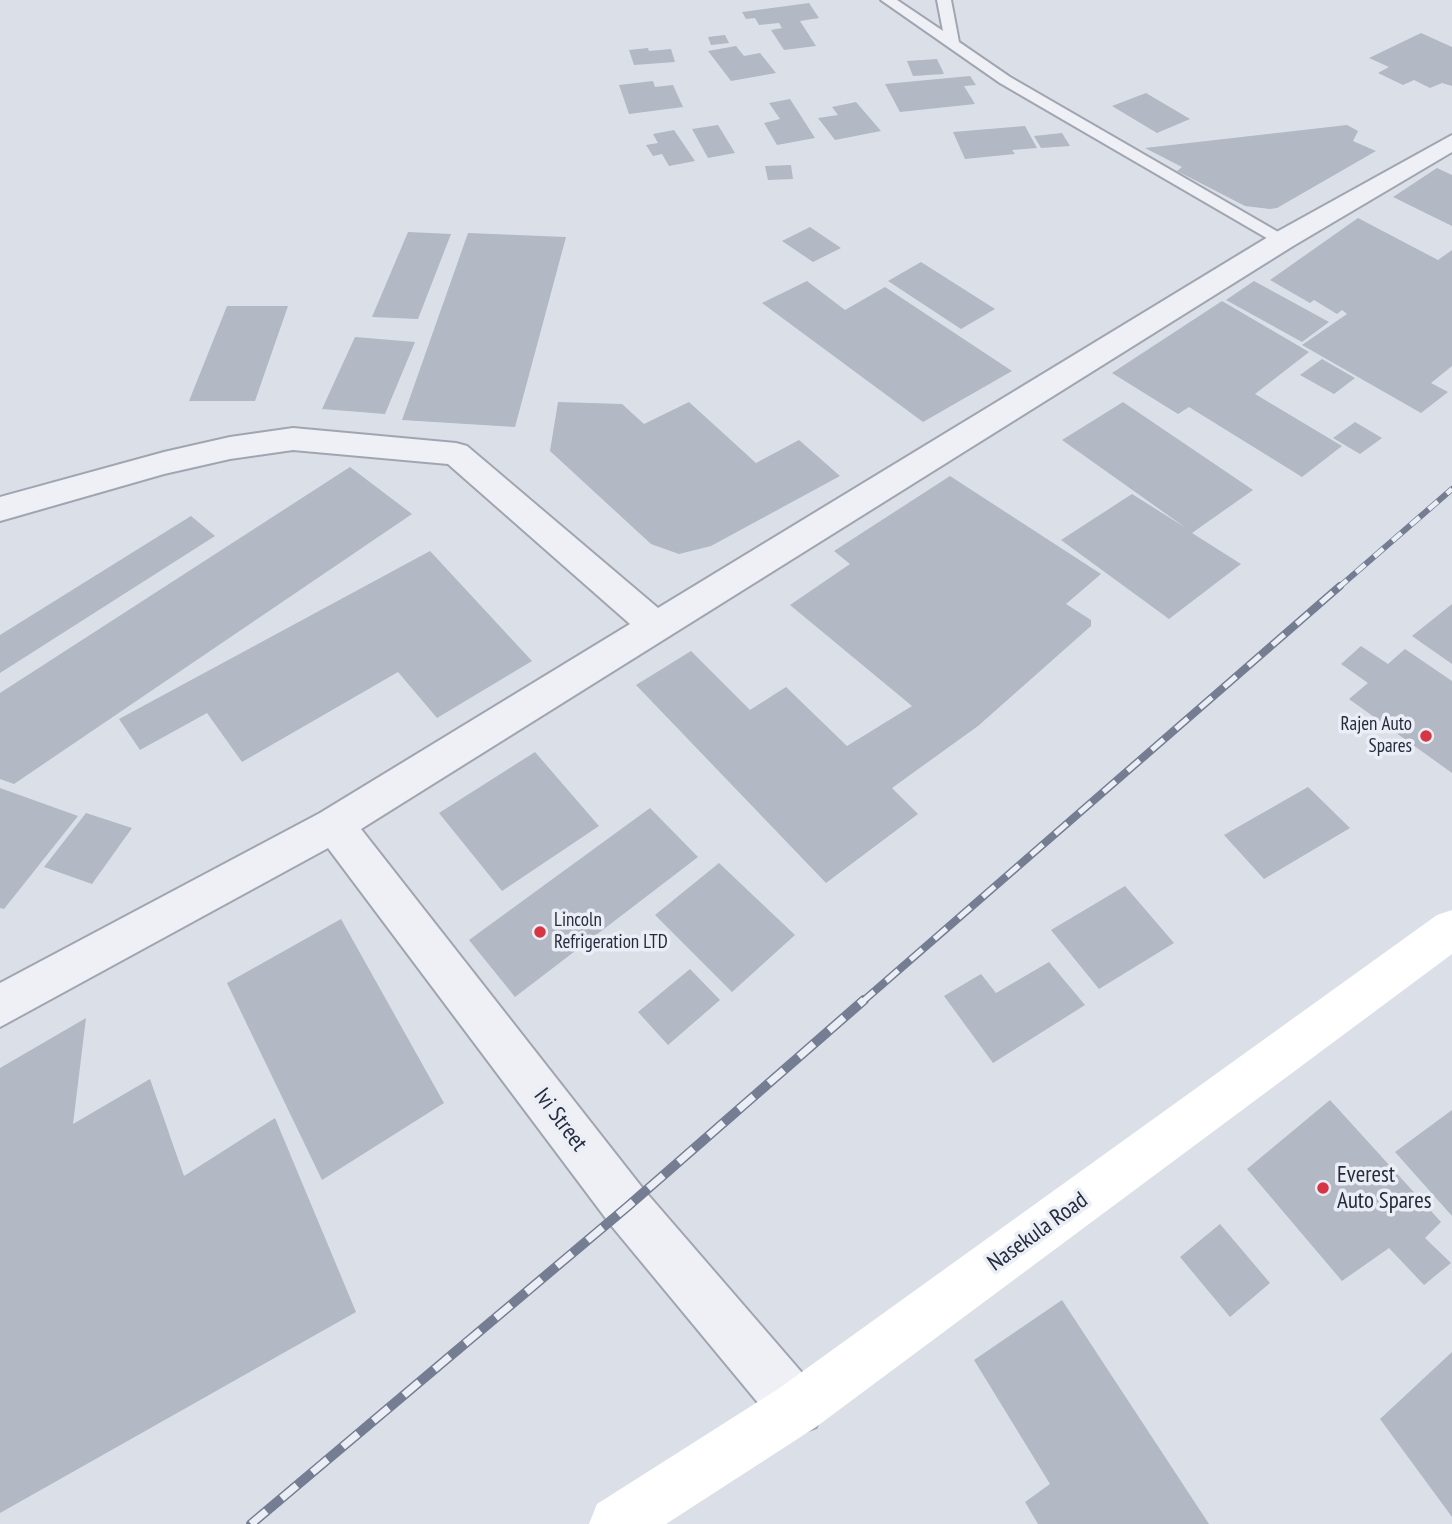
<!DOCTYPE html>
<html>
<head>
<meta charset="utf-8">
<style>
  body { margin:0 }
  canvas { display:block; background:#dbdfe7 }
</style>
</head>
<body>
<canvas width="1452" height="1524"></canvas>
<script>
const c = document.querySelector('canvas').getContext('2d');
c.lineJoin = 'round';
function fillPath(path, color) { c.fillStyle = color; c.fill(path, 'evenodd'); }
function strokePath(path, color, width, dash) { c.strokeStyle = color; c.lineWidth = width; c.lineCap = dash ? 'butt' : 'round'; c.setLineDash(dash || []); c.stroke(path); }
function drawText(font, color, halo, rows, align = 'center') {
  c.font = font + ' "PT Sans Narrow",sans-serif'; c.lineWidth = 7; c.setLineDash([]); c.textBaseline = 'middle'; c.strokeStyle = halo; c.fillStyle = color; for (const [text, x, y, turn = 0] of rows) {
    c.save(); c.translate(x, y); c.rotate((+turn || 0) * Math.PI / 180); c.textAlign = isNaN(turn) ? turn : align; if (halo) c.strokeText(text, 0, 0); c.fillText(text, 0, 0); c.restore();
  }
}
const building = new Path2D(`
  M809,3L819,18L800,21L816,46L784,50L771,30L782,28L779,23L759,25L755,18L746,19L742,12Z
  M1421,33L1452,47V86L1442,83L1430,88L1414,80L1403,85L1378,73L1389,67L1369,58Z
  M725,35L729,43L711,45L708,37Z
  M736,46L744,56L760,53L776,73L731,81L708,51Z
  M648,48L649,51L671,49L675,62L634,65L629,50Z
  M937,59L944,74L913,76L907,61Z
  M970,76L976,85L964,86L975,104L900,112L885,84Z
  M653,81L655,87L673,85L683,107L629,114L619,85Z
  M1146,93L1190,119L1157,133L1112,106Z
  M790,99L815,138L777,145L764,123L780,119L769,103Z
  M856,102L881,131L835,140L818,118L838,115L832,107Z
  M718,125L735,153L708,158L692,129Z
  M1347,125L1358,131L1353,141L1376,151L1277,208L1270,209L1245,206L1177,171L1182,167L1145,148Z
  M1025,126L1037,148L1012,150L1015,154L965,159L953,132Z
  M674,130L695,161L669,166L662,154L653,156L646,145L658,143L653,134Z
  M1062,133L1070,146L1041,148L1034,136Z
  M791,165L793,179L768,180L765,166Z
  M1437,168L1452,175V226L1393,197Z
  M1358,218L1438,260L1452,250V366L1431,383L1448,392L1421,413L1302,345L1347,314L1342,310L1337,314L1314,300L1310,303L1270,280Z
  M810,227L841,248L813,262L782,241Z
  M408,232L451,234L418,319L372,317Z
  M468,233L566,237L515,427L402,420Z
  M921,262L995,309L961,329L888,281Z
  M807,281L845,310L885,287L1012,371L923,422L762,303Z
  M1254,281L1329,322L1302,342L1226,300Z
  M1222,301L1309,352L1255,394L1342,446L1302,477L1189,407L1178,414L1112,373Z
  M227,306H288L255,401H189Z
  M355,337L415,342L385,414L322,409Z
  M1322,359L1355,378L1334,394L1300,375Z
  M558,402L622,404L644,424L689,402L756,463L799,440L840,476L711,546L679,554L651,544L550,451Z
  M1123,402L1253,490L1192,533L1241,564L1169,619L1061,540L1132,494L1186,528L1062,440Z
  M1355,422L1382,438L1360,454L1333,438Z
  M350,467L412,514L14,784L0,779V693Z
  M950,476L1101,574L1066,604L1091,620V626L978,726L892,788L918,814L826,883L636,685L691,651L750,710L786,687L847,746L912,706L790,605L850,564L834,551Z
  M191,516L215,536L0,673V635Z
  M430,551L532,661L437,718L398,672L242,762L207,713L140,750L119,719Z
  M1452,604V664L1412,636Z
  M1361,646L1388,664L1405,649L1452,681V773L1349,699L1368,683L1341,664Z
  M535,752L599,826L502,891L439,813Z
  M1308,787L1350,828L1264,879L1224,835Z
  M0,788L78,816L4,909L0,908Z
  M650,808L698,857L515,997L469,940Z
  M86,813L132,828L92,884L44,867Z
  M719,863L795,935L732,992L655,915Z
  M1125,886L1174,943L1099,989L1051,930Z
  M341,919L444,1103L322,1180L227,983Z
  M1049,962L1085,1005L993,1063L944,996L981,974L996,993Z
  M690,969L720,1000L668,1045L638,1012Z
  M86,1018L73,1124L150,1079L184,1176L275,1118L356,1312L0,1513V1068Z
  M1330,1100L1441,1222L1425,1238L1451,1263L1424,1285L1389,1248L1342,1281L1247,1169Z
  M1452,1110V1216L1395,1152Z
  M1220,1224L1270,1283L1230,1317L1180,1257Z
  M1062,1300L1209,1524H1038L1025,1502L1050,1484L974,1360Z
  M1452,1352V1517L1380,1419Z`);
const lane = new Path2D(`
  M881,0H897L943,31L937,0H951L959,42L1010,77L1292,240L1289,244H1277L1000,83Z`);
const street = new Path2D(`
  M1452,135V152L1293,246L361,829L644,1190L816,1389L823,1408L816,1427L797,1434L778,1427L610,1224L328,848L0,1027V983L320,813L630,624L448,464L293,450L230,459L164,474L0,521V497L164,452L230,437L293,428L456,443L467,446L658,608L1273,234Z`);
const secondary = new Path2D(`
  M1452,910V954L816,1427L666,1524H589L597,1504L778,1389L1437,915Z`);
const railFar2 = new Path2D(`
  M1338,588L1452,489`);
const railFar1 = new Path2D(`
  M862,1002L1340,586`);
const rail = new Path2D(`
  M251,1524L627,1207L864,1000`);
const markers = [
  [1426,736,7,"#d73544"],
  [540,932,7,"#d73544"],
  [1323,1188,7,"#d73544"]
];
const poiNames = [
  ["Rajen Auto",1412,725],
  ["Spares",1412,747],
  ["Lincoln",554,921,"left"],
  ["Refrigeration LTD",554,943,"left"]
];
const nearStreetnames = [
  ["Ivi Street",560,1120,53],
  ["Nasekula Road",1038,1232,-36]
];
const nearPoinames = [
  ["Everest",1337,1175],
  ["Auto Spares",1337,1201]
];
fillPath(building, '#b2b8c4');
strokePath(lane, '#a0a6b1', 4);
strokePath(street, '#a0a6b1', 4);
fillPath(lane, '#eef0f5');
fillPath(street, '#eef0f5');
fillPath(secondary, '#fff');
strokePath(railFar2, '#747d92', 6);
strokePath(railFar1, '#747d92', 8);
strokePath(rail, '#747d92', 10);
strokePath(railFar2, '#ebeef5', 4.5, [12]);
strokePath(railFar1, '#ebeef5', 5, [16]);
strokePath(rail, '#ebeef5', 7, [20]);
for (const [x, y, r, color] of markers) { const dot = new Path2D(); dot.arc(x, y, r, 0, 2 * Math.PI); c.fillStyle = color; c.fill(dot); strokePath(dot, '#ebeef5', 2.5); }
drawText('19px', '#242c3e', '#ebeef5', poiNames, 'right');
drawText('23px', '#242c3e', '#ebeef5', nearStreetnames);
drawText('23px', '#242c3e', '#ebeef5', nearPoinames, 'left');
</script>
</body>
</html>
